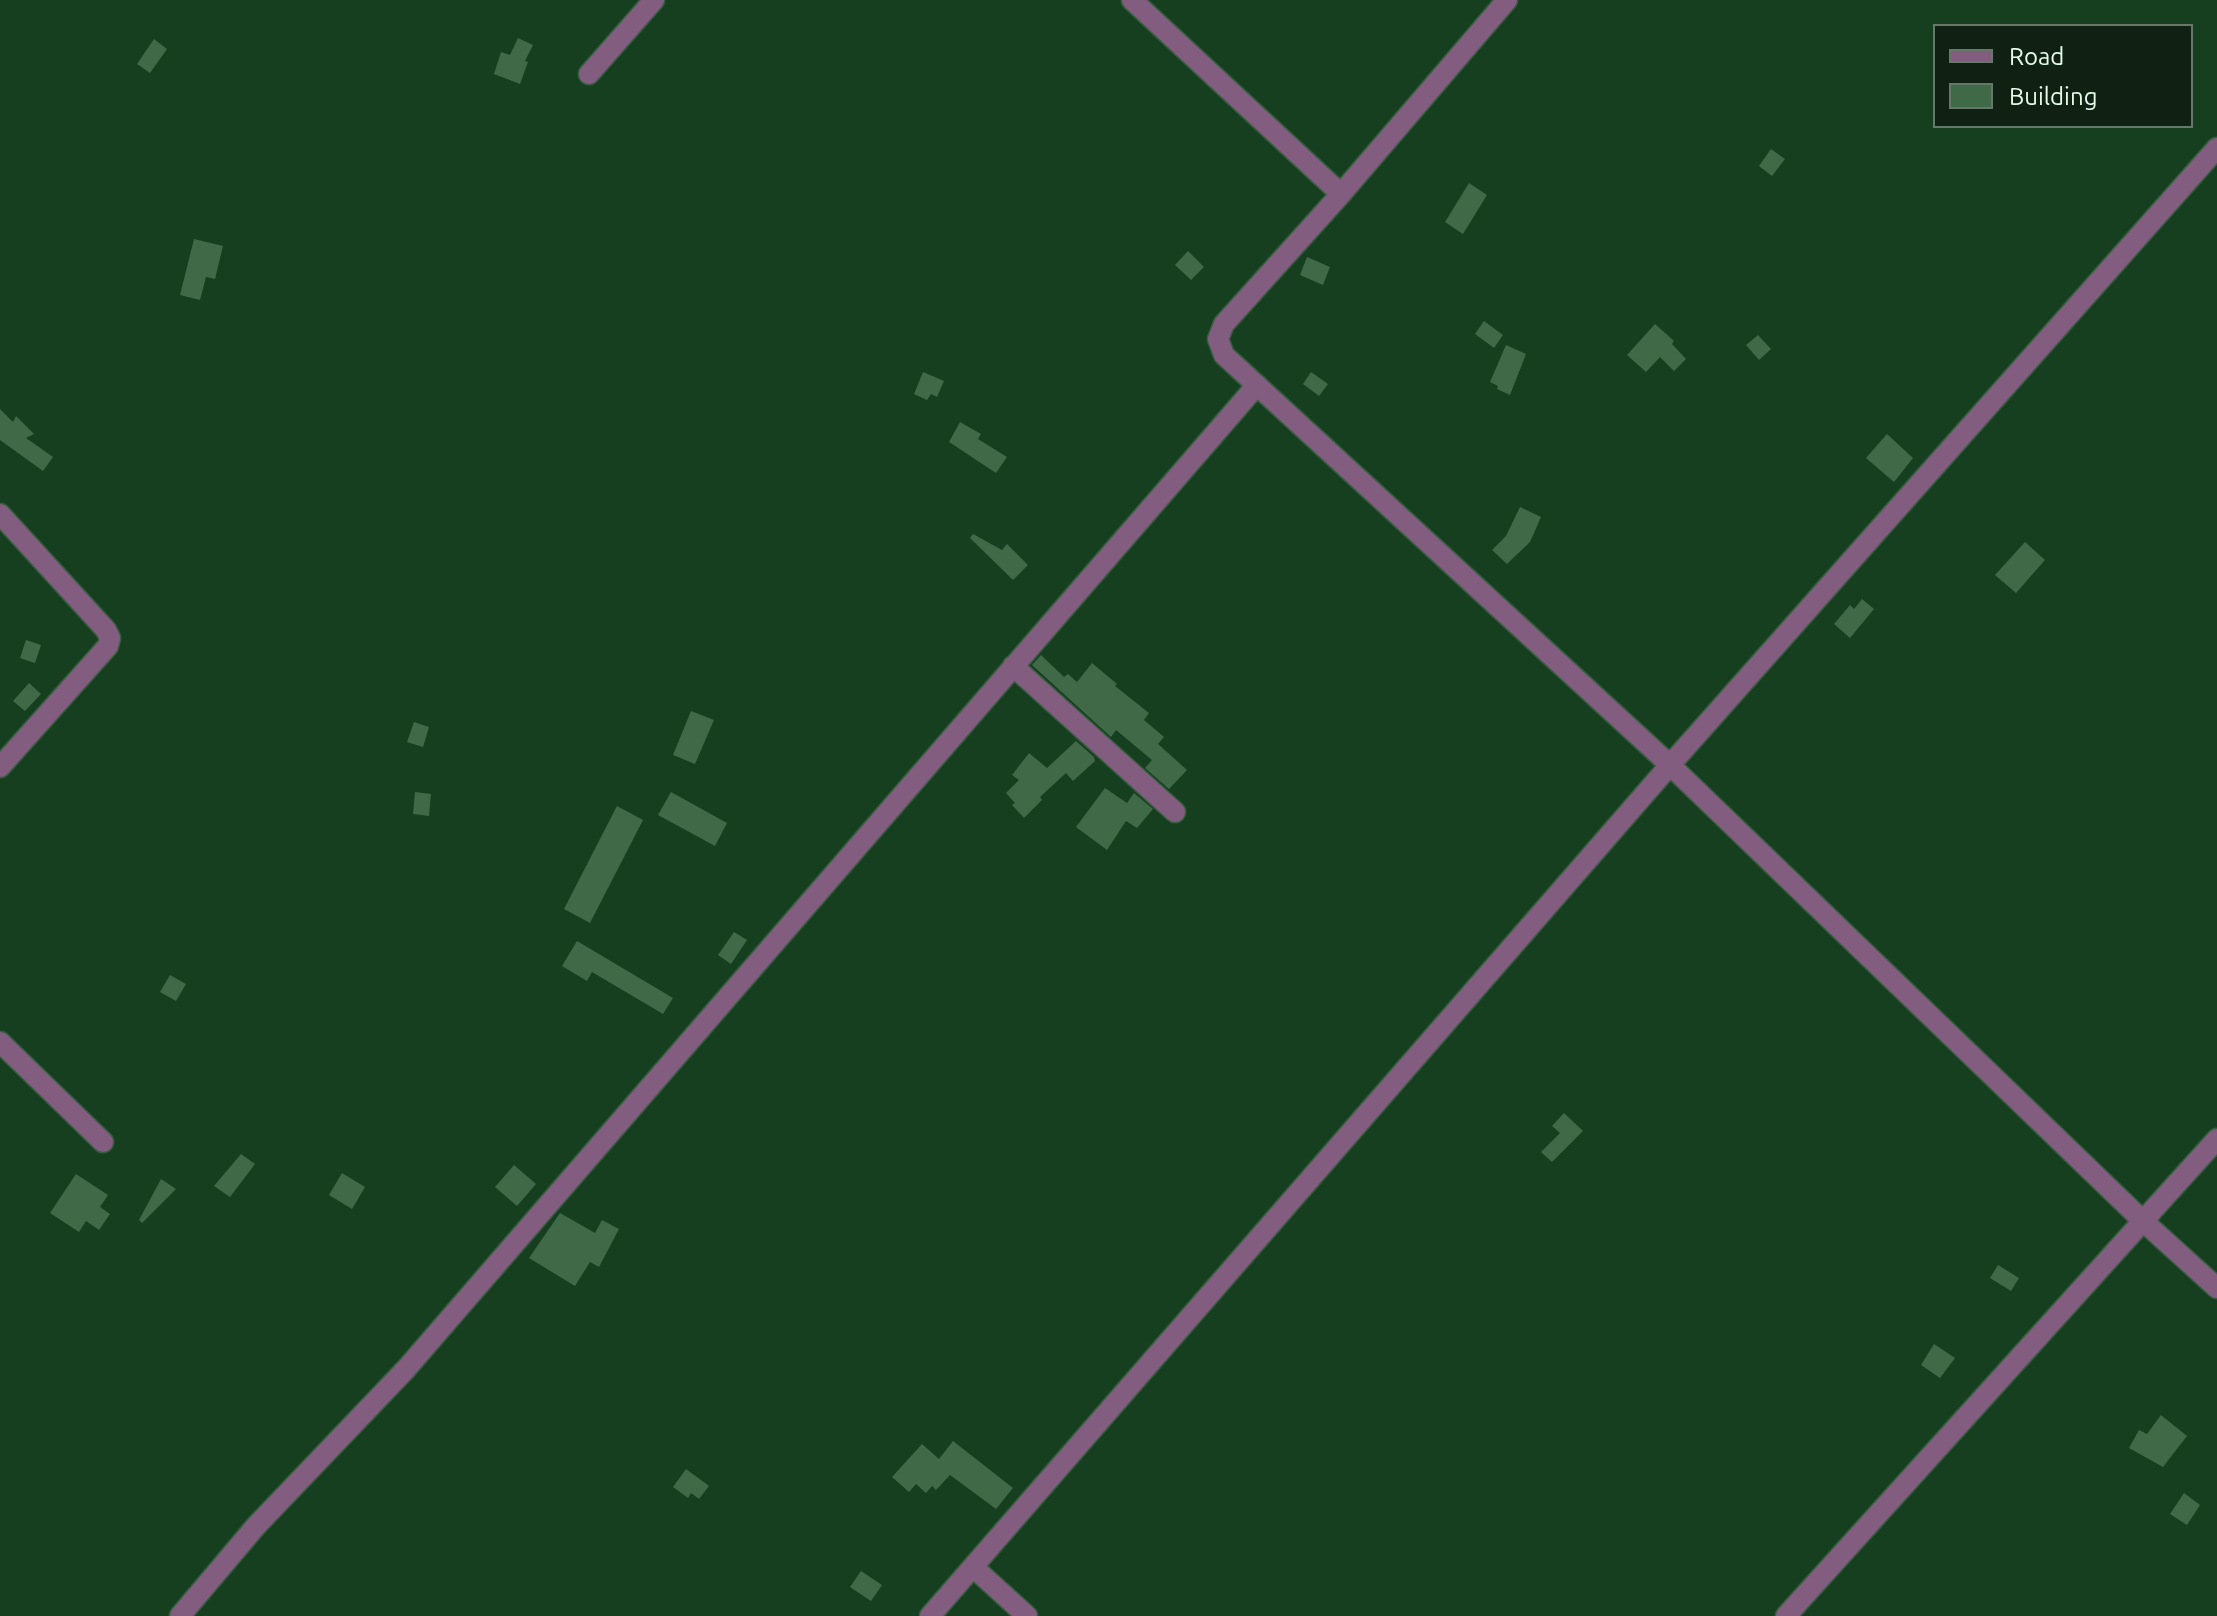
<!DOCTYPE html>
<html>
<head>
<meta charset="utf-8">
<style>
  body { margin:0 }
  #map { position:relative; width:2217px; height:1616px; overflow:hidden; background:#163f20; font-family:Ubuntu,sans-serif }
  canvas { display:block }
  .legend { position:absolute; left:1933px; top:24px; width:260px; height:104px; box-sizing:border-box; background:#102114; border:2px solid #657869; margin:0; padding:10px 14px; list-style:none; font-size:24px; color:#e5fbe8 }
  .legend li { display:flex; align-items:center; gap:16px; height:40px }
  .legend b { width:40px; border:2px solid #657869 }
</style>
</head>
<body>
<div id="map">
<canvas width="2217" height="1616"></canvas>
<ul class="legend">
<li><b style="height:10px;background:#825d7f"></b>Road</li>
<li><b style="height:22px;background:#406948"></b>Building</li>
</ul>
</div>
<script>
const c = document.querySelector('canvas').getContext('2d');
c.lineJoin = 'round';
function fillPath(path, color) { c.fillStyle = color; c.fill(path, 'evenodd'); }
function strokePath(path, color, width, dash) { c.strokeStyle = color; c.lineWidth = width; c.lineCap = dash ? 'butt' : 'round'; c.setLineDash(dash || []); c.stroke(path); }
const building = new Path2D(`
  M518,38L533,45L525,61L528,62L520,84L494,74L501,52L510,55Z
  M154,39L167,49L150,73L137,64Z
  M1771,149L1785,159L1772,176L1759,166Z
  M1469,183L1487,195L1463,234L1445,222Z
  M194,239L223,246L215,279L206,277L200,300L180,295Z
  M1188,251L1204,267L1191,280L1175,265Z
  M1307,257L1330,267L1323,285L1300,275Z
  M1484,321L1503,335L1494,348L1475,334Z
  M1655,324L1674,341L1672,344L1686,359L1674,371L1660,357L1646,372L1627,355Z
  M1758,335L1771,349L1759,360L1746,345Z
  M1506,345L1526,354L1510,395L1497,389L1498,386L1490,382Z
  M923,372L944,381L937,397L931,394L927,400L914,394Z
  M1311,372L1328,384L1319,396L1303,384Z
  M0,409L13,422L16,416L34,434L26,438L53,457L43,471L0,440Z
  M960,422L981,434L978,439L1007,457L996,473L949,442Z
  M1887,434L1913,458L1894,482L1866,458Z
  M1520,507L1541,517L1530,542L1507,564L1492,550L1506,536Z
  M973,534L1002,550L1007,544L1028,565L1013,580L970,538Z
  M2025,542L2045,560L2016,593L1995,575Z
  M1862,599L1874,609L1850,638L1834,624L1850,605L1854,609Z
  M26,640L41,645L35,663L20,658Z
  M1041,655L1064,677L1068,674L1077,682L1092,663L1117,684L1115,686L1149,713L1144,720L1164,737L1158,744L1187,770L1169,789L1145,768L1152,760L1116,730L1111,737L1032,665Z
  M29,683L41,694L25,711L13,701Z
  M691,711L714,720L695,764L673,755Z
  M414,722L429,727L423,747L407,742Z
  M1076,741L1094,757L1095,761L1073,781L1066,773L1040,797L1042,800L1024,818L1012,805L1015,803L1006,793L1019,780L1012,775L1029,753L1047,768Z
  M1105,788L1127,803L1134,793L1153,809L1137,828L1126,821L1107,850L1076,827Z
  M415,792L431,794L429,816L413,814Z
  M671,792L727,823L715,846L658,815Z
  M617,806L643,820L590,923L564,909Z
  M734,932L747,940L731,964L718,955Z
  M577,941L673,998L663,1014L592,972L587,981L562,966Z
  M170,975L186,984L176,1001L160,992Z
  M1564,1113L1583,1131L1552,1162L1541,1152L1560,1133L1552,1126Z
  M241,1154L255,1164L230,1197L214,1186Z
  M514,1165L536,1184L517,1206L495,1187Z
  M342,1173L365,1187L352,1209L329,1195Z
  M76,1174L108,1195L100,1207L110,1214L99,1230L86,1221L79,1232L50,1213Z
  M161,1179L176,1189L142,1223L139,1220Z
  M560,1213L595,1233L602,1220L619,1229L599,1267L590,1262L575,1286L529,1258Z
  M1998,1265L2019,1278L2011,1291L1990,1278Z
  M1934,1344L1955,1358L1940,1378L1921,1365Z
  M2161,1415L2187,1436L2163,1467L2129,1448L2139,1430L2147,1434Z
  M953,1441L1013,1488L996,1509L950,1475L936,1490L932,1486L926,1493L916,1484L909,1492L892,1477L922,1444L939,1459Z
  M686,1469L709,1486L699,1499L691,1493L688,1498L673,1487Z
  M2184,1493L2200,1505L2187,1525L2170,1514Z
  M861,1571L882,1585L871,1601L850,1587Z`);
const minor = new Path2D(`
  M1132,0L1341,194
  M1507,0L1341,194L1224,324L1218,339L1224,355L1670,765L2143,1221L2217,1288
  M589,74L654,0
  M0,514L106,630L110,638L108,646L0,767
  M1013,666L1175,812
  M0,1042L103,1142
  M973,1567L1027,1616
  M180,1616L256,1526L406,1369L1257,385
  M930,1616L1670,765L2217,148
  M1786,1616L2217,1139`);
fillPath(building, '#406948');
strokePath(minor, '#375d40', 23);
strokePath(minor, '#825d7f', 20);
</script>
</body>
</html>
